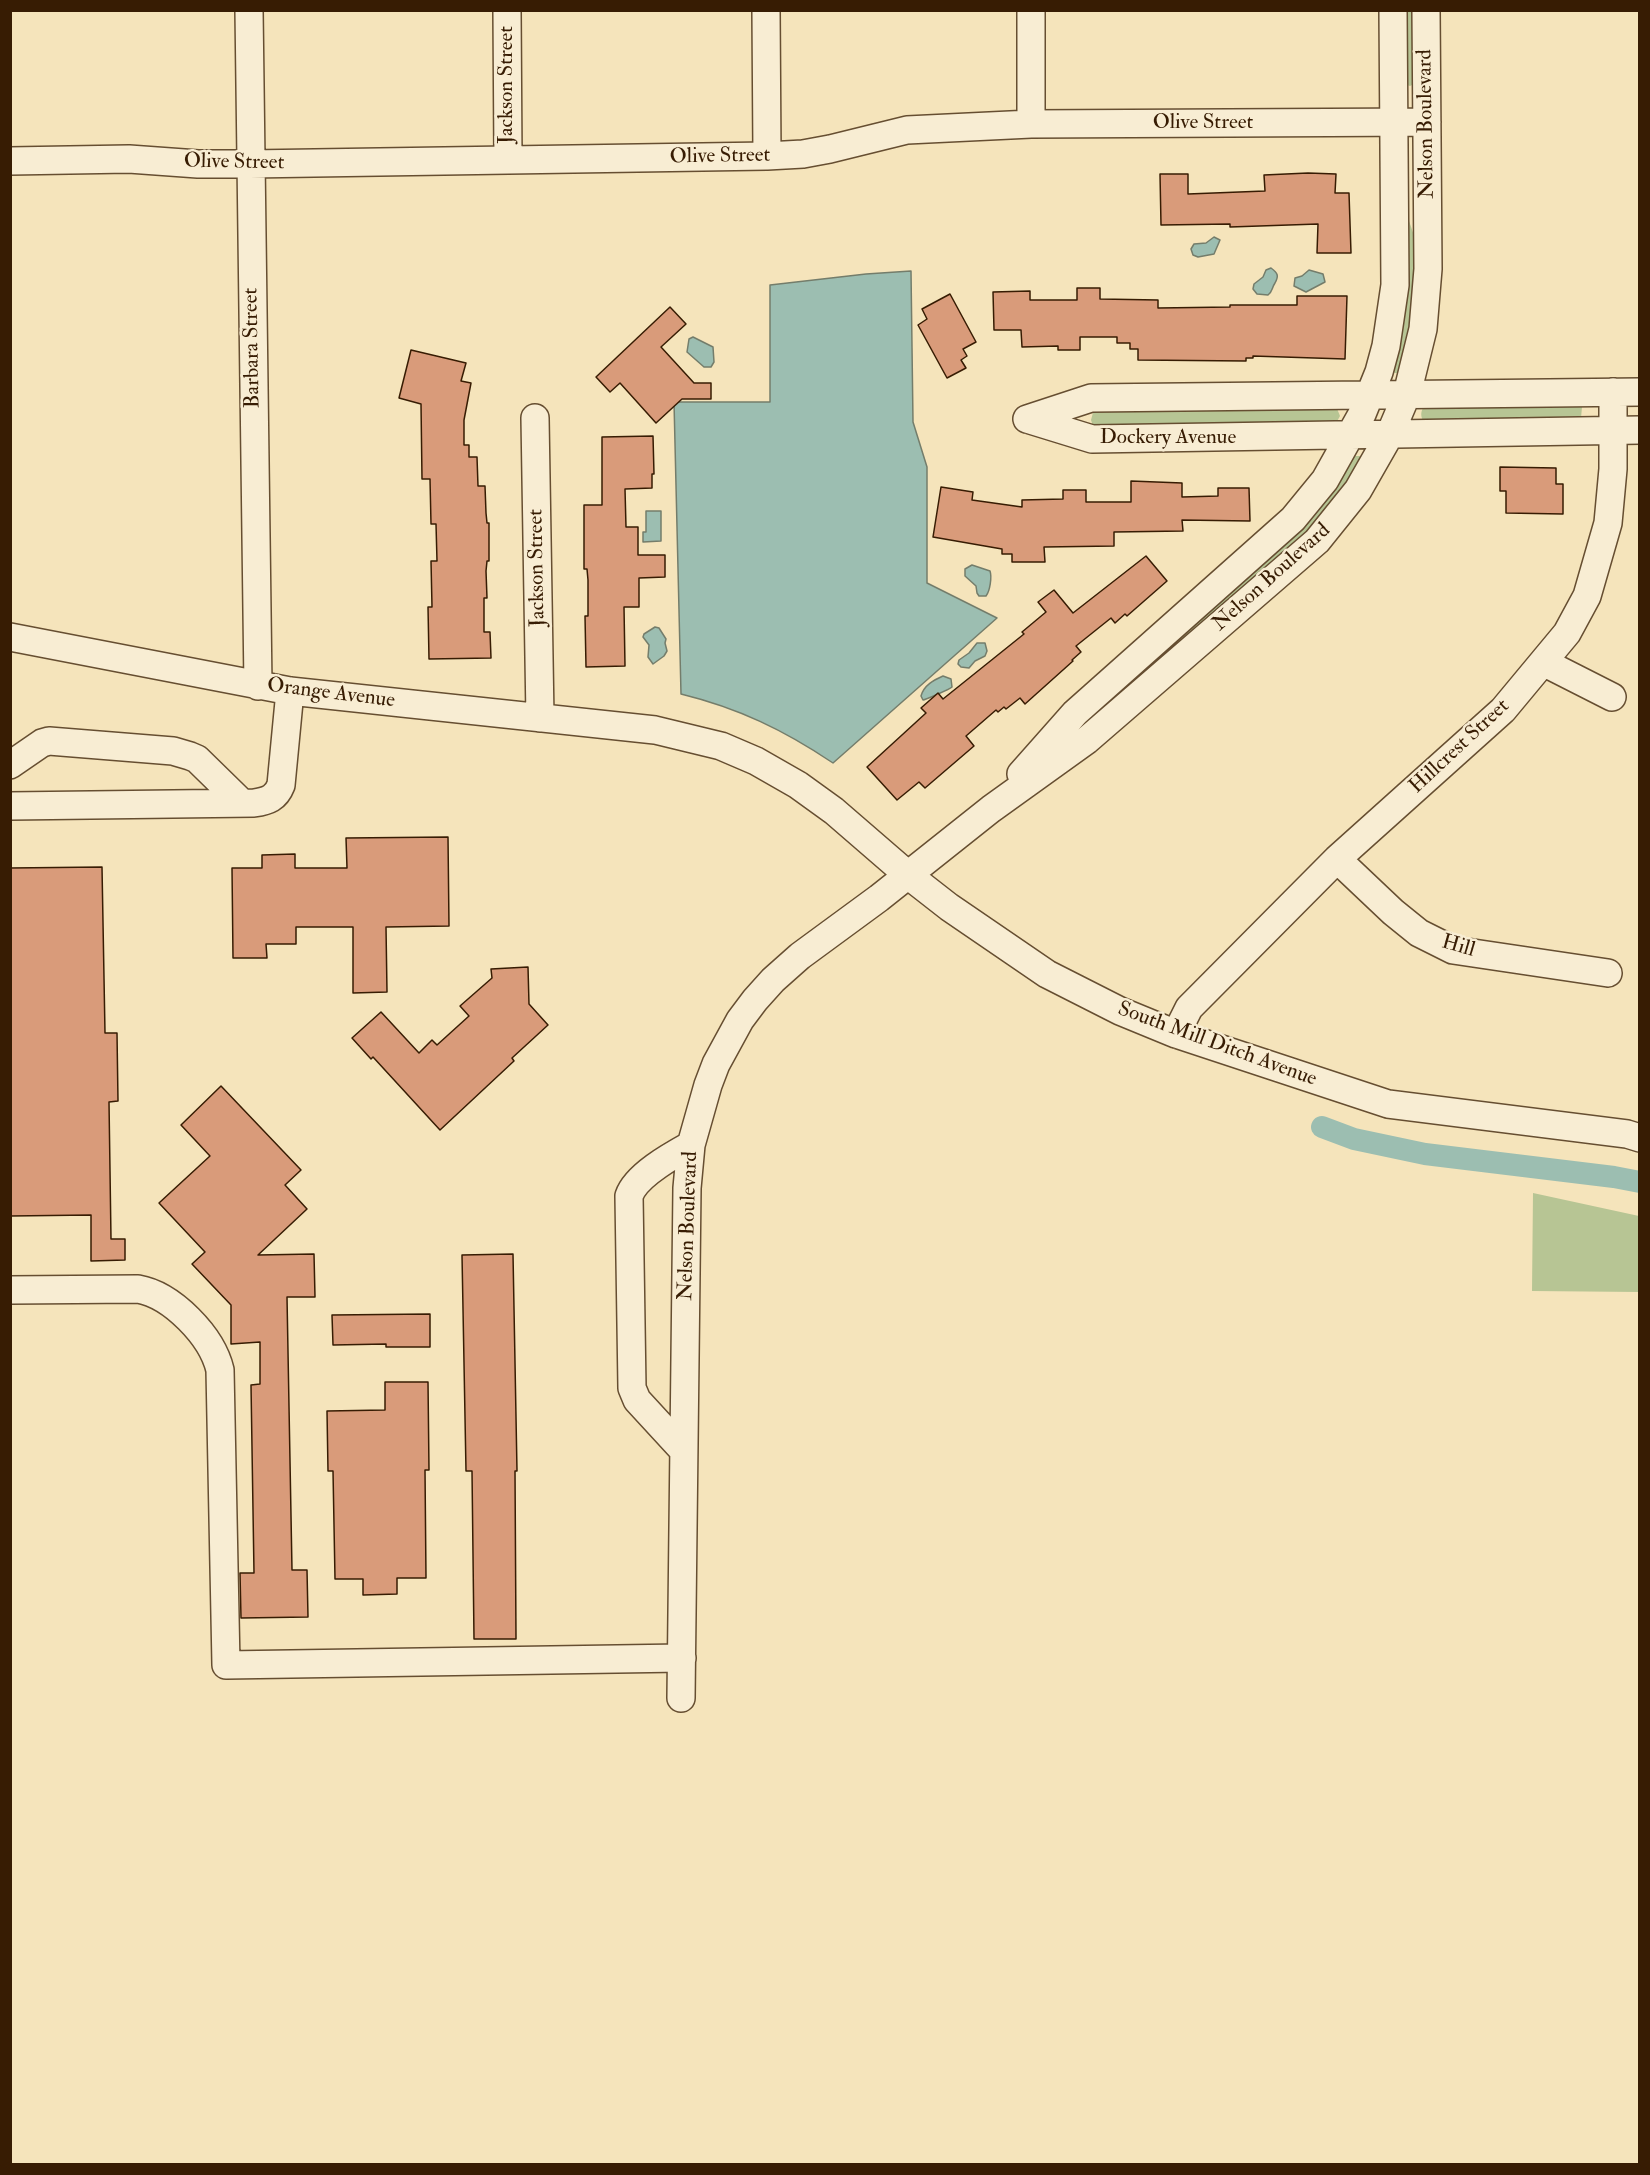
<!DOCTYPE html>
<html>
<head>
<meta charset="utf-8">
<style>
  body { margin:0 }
  #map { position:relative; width:1650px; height:2175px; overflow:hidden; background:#f5e4bb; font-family:"IM FELL Double Pica",serif }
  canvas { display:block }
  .frame { position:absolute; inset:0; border:12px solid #371c03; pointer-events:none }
</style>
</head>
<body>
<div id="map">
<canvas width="1650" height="2175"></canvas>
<div class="frame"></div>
</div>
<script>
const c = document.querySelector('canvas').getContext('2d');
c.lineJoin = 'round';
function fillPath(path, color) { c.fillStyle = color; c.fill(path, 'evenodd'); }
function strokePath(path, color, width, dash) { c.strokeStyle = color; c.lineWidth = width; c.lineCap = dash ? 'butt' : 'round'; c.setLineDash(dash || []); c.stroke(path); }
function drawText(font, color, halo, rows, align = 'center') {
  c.font = font + ' "IM FELL Double Pica",serif'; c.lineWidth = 5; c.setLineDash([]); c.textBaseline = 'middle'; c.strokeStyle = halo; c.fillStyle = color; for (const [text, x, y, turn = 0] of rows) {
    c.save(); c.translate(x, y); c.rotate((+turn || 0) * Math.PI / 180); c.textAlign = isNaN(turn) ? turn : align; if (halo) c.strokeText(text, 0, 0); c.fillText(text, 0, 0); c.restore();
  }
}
const green = new Path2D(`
  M1402,11H1417L1416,83L1410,86L1407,85Z
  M1404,221H1409L1417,244L1419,286L1401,373H1395L1392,371Z
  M1579,402L1582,407L1581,418L1423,421C1420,414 1421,411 1425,405Z
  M1336,406L1340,416L1335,425L1093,426L1091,420L1094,409Z
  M1353,456H1360L1362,458L1328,517L1052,755L1084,717Z
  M1533,1193L1639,1216V1292L1532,1291Z`);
const water = new Path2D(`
  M1214,237L1220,240L1214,254L1198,257L1193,255L1191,249L1194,244L1206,243Z
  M1271,268C1278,273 1279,276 1275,283C1271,289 1273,291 1268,295L1257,294L1253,289L1254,284L1263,277L1266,270Z
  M1309,270L1323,274L1325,282L1306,292L1294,286L1295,278L1302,276Z
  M911,271L913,422L927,467V583L997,618L833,763C784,730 738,708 681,694L674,402H770V285L866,274Z
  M693,337L713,347L714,362L711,367H704L687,352L689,339Z
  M646,511H661V541L643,542V532H646Z
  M972,565L990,571C992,577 990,591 986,596H979L977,593L976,586L965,576V569Z
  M655,627L659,628L666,639L665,643L667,651L664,656L653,664L648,657L649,645L643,637L644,634Z
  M977,643H985L987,651L985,656L975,661L969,668L961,667L958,664L959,660L969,653Z
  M943,676L951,679L952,687C950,689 925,700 923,700L921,696C924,685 934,680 943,676Z`);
const canal = new Path2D(`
  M1322,1127L1354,1139L1425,1154L1614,1177L1640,1182`);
const building = new Path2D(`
  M1308,173L1336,174L1335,193H1349L1351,253H1317L1318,224L1230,227V224L1161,225L1160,174H1188V194L1265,191L1264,175Z
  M1077,288H1100V299L1158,300V308L1230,307V305H1297V296H1347L1345,359L1253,356V358H1246V361L1138,360V349H1130V343H1117V337H1080V350H1058V346L1022,347L1021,330H994L993,292L1030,291V300H1077Z
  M950,294L976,342L963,349L967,356L961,360L966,368L947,378L918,325L927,319L922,309Z
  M670,307L686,324L661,347L694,383H711V399H682L656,423L620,383L610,392L596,377Z
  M411,350L466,363L461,381L471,383L464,420V445H469V457H477L478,486H485L486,513L487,523H489V561H487L486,571L487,598H484V632H490L491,658L429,659L428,607H432L431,561H437L436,524H431L430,479H422L421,404L399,398Z
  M653,436L654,474H652V488L625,489L626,527H638V555H665V577L639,578V607H624L625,666L586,667L585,616H588V580L587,569H584V505H602V437Z
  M1500,467L1556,468V484H1563V514L1506,513V491H1500Z
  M1131,481L1182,483V497L1218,496V488H1249L1250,521L1182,520L1183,531L1114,532V546L1044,547L1045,562H1012V554H1002V549L933,537L941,487L973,492L972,500L1022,507V500L1063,499V490H1086V502H1131Z
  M1146,556L1167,581L1127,616L1125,614L1115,623L1111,618L1076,646L1081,652L1072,660L1073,661L1025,704L1020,698L1006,709L1004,707L998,712L996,710L966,736L974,746L925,788L919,782L897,800L867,767L926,713L921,708L938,693L943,699L1024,634L1022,632L1046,612L1038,602L1054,590L1073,613Z
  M448,837L449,926L386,927L387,992L353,993V927H296V944H266L267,958H233L232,868H262V855L295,854V868H347L346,838Z
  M102,867L105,1033H117L118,1101L109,1102L111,1239H125V1260L91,1261V1215L10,1216V868Z
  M528,967L529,1004L548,1025L512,1058L514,1061L440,1130L373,1057L371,1059L352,1038L381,1012L419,1053L432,1040L437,1045L469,1016L460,1006L492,978L491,969Z
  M221,1086L301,1170L285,1185L307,1209L258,1255L314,1254L315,1297H287L292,1570H307L308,1617L241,1618L240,1573H254L251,1385L260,1384V1342L231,1344V1305L192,1264L205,1252L159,1203L210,1156L181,1125Z
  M513,1254L517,1471H515L516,1639H474L472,1471H466L462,1255Z
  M430,1314V1347H386V1344L333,1345L332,1315Z
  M385,1382H428L429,1470H425L426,1578H397V1594L363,1595V1579H335L333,1471H328L327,1411L385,1410Z`);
const minor = new Path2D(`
  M249,10L258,686
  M507,10L508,159
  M766,10L767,156
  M1031,10V124
  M10,161L129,159L198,164H250L767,156L803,154L830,149L907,130L1031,124L1427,122
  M535,418L540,718
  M1027,419L1091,398L1640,392
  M1027,419L1092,439L1640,430
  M10,637L290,691L655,730L721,746L756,761L798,785L834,811L908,875L949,907L1047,974L1120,1011L1176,1034L1388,1104L1627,1134L1640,1138
  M1543,662L1612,697
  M10,765L42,743L49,741L173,751L190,756L197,759L242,803
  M1021,774L1075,713L1293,519L1325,480L1362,414L1379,372L1386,346L1395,285L1393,10
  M10,806L254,803C268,801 276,798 281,785L290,691
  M1337,859L1393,912L1419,933L1453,950L1608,973
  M1176,1034L1189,1008L1337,859L1503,710L1567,633L1587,596L1608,523L1613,469V392
  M10,1290L138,1289C172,1295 212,1336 220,1370L226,1665L682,1658
  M683,1450L637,1400L632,1388L629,1196C636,1175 673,1155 691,1145
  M681,1698L687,1188L691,1145L708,1085L716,1064L740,1020L755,1000L773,980L800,956L879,898L991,809L1087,740L1317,541L1358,490L1390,434L1407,394L1423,329L1428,269L1426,10`);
const streetNames = [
  ["Jackson Street",507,85,-90],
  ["Olive Street",1203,123],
  ["Nelson Boulevard",1427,124,-91],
  ["Olive Street",720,157,-1],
  ["Olive Street",234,163,1],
  ["Barbara Street",253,348,-91],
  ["Dockery Avenue",1168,438],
  ["Jackson Street",538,568,-91],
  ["Nelson Boulevard",1272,578,-42],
  ["Orange Avenue",331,694,7],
  ["Hillcrest Street",1460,747,-43],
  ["Hill",1458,947,16],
  ["South Mill Ditch Avenue",1217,1045,20],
  ["Nelson Boulevard",689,1226,-88]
];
fillPath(green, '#b7c594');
fillPath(water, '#9cbeb1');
strokePath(water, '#747d6b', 1.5);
strokePath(canal, '#9cbeb1', 22);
fillPath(building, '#d99b7a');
strokePath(building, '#371c03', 1.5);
strokePath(minor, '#664e31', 30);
strokePath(minor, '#f8edd3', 27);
drawText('21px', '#371c03', '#f8edd3', streetNames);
</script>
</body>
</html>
